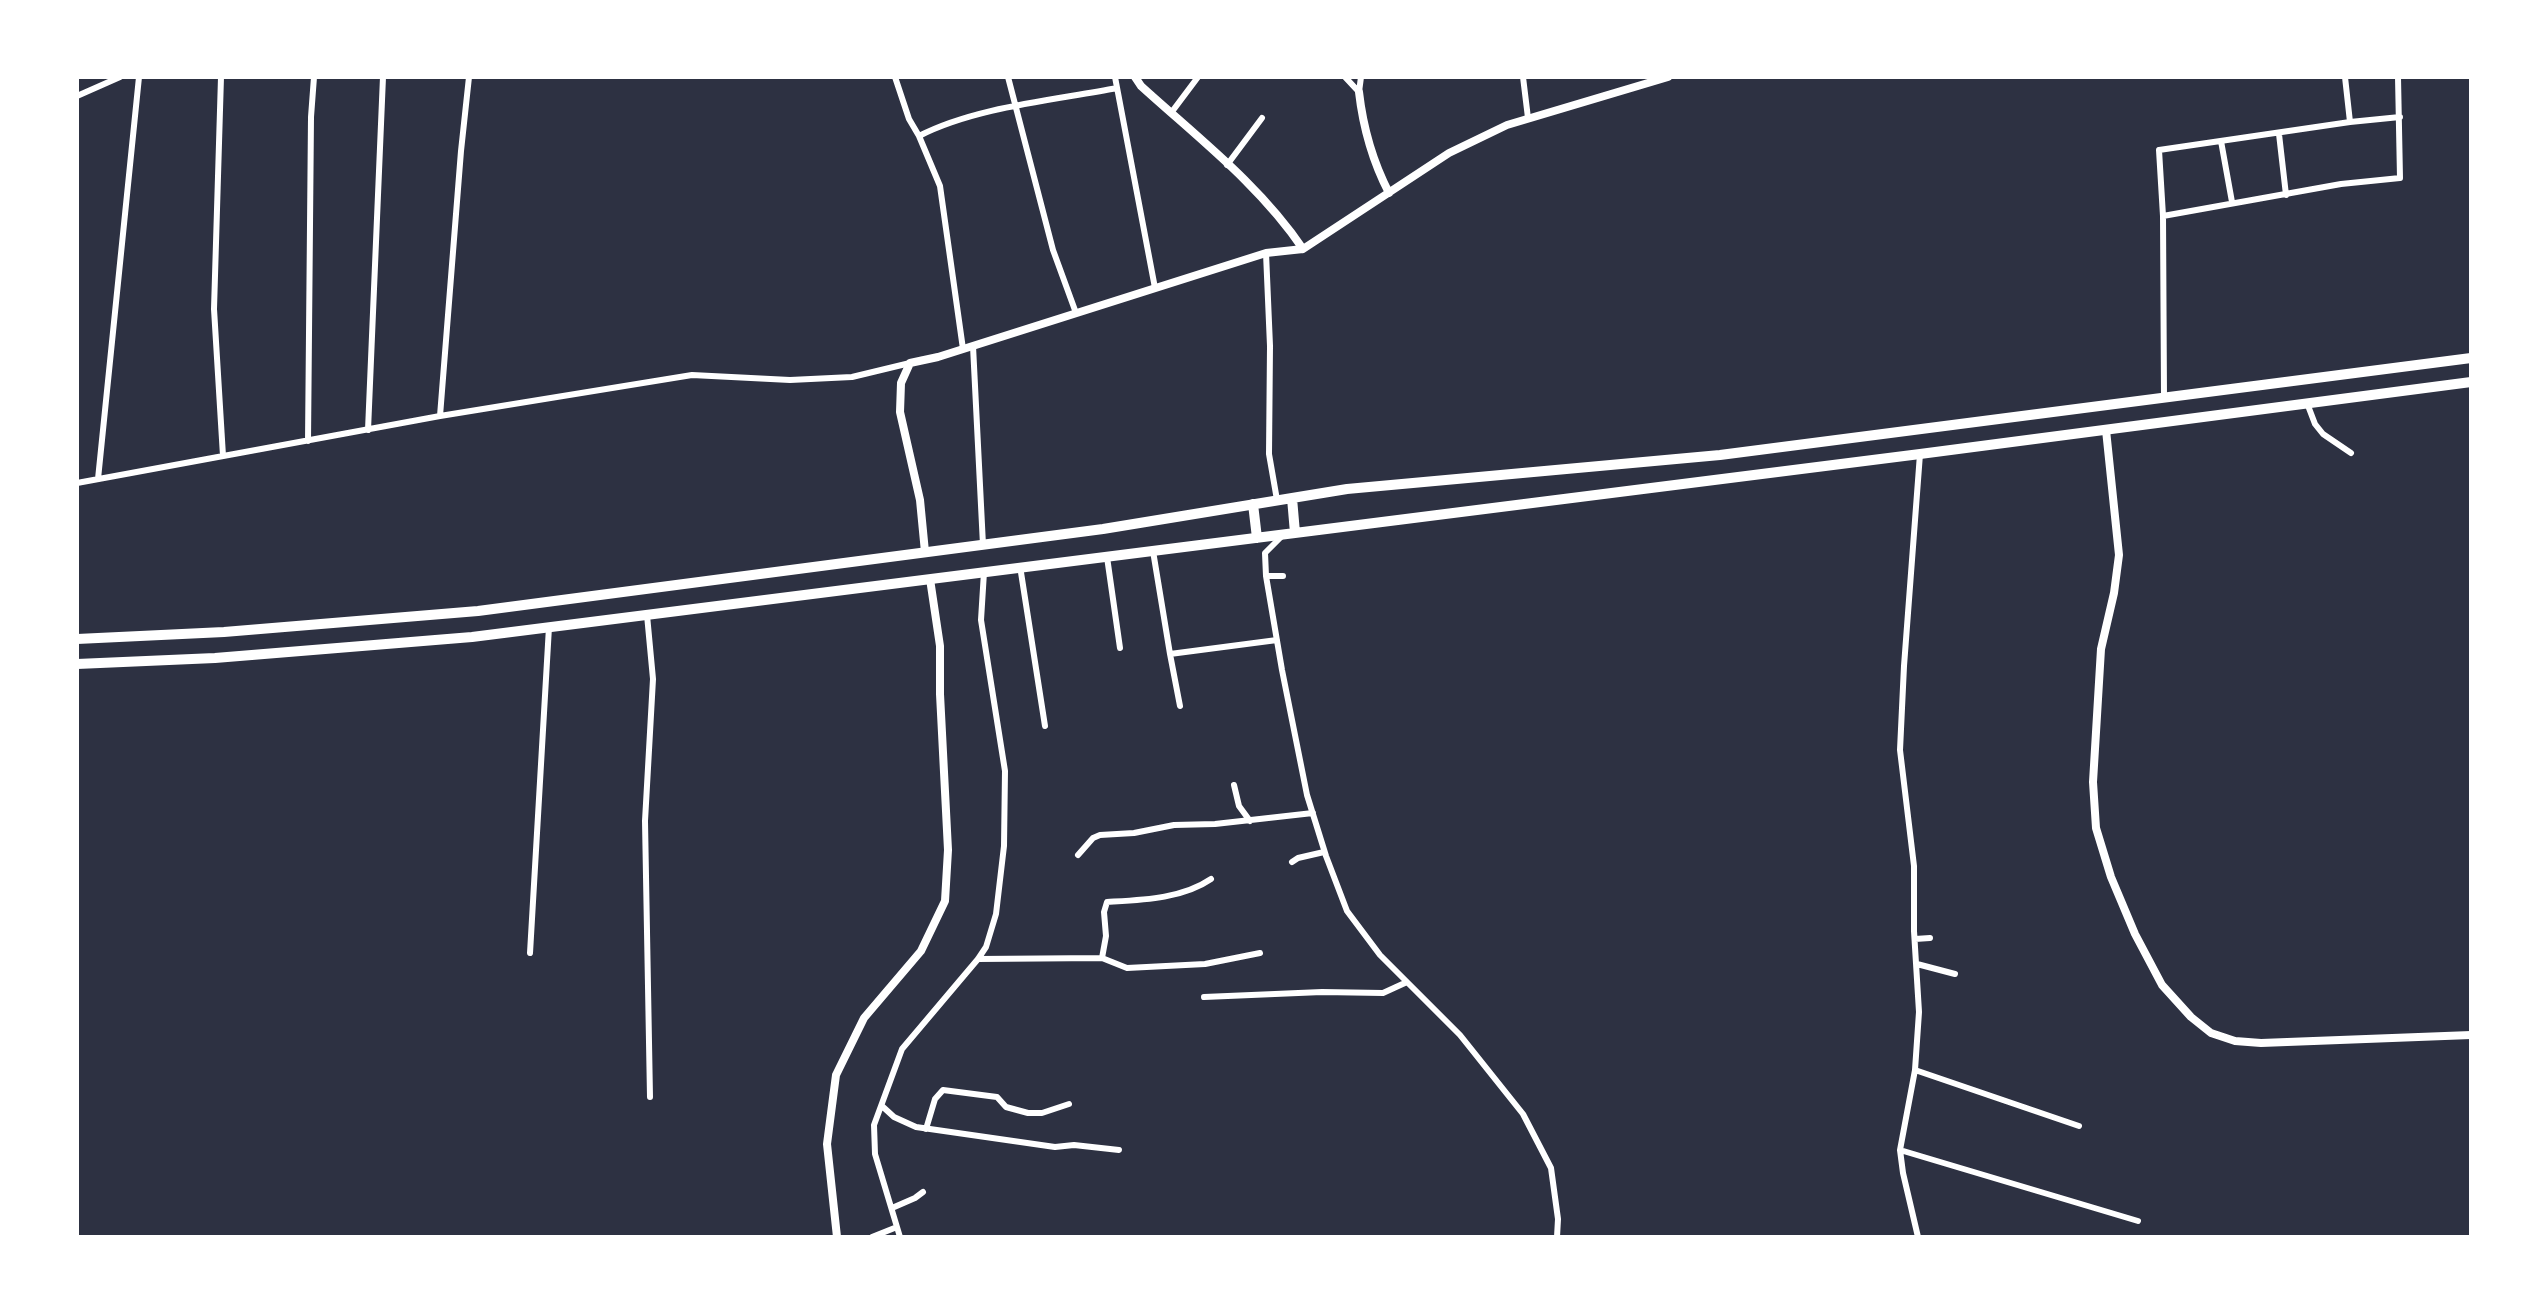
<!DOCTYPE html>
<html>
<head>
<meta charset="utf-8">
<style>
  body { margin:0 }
  #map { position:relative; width:2548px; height:1314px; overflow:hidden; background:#2d3142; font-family:Inter,sans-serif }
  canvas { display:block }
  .frame { position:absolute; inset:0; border:79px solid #fff; pointer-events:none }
</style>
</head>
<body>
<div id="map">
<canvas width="2548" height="1314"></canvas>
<div class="frame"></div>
</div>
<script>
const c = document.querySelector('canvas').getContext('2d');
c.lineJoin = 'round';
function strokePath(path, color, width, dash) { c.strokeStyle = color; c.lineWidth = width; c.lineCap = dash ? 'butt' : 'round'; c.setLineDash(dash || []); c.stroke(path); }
const minor = new Path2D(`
  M221,77L214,309L223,456
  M895,77L909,119L919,136L940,186L963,349
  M1008,77L1053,250L1076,313
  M1115,77L1155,288
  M1345,77L1359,92
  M1523,77L1528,118
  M2345,77L2350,122
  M1359,92L1361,77
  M77,96L120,77
  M1171,113L1198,77
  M2279,134L2286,195
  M919,136C975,107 1055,100 1117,88
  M2221,141L2232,202
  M1227,165L1262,118
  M2163,216L2341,184L2400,178L2398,77
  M1266,253L1270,346L1269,454L1277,500
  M973,346L983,545
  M2164,398L2163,216L2159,150L2350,122L2400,117
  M2307,403L2315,424L2323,434L2351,453
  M440,416L461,151L469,77
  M368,430L383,77
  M308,441L311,117L314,77
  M98,479L139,77
  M77,483L440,416L692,375L790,380L852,377L910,363
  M1282,536L1265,553L1266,576L1282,670L1307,795L1326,856L1347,911L1380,955L1460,1035L1523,1114L1551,1168L1558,1219L1557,1237
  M1153,551L1170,654L1277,640
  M1107,557L1120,648
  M1020,566L1045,726
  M1266,576H1283
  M647,615L653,679L645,821L650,1097
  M1170,654L1180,706
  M1234,785L1239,806L1250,821
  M1078,855L1093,838L1100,835L1134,833L1174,825L1215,824L1313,813
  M1292,862L1298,858L1324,852
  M1915,939L1930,938
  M530,953L549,627
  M1102,958L1106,936L1104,912L1107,902C1141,900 1182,899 1211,879
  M978,959L1102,958L1127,968L1205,964L1260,953
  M1917,964L1955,974
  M1204,997L1322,992L1383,993L1407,982
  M1915,1070L2079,1126
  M882,1106L894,1117L916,1127L1055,1147L1074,1145L1119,1150
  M926,1129L935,1099L943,1090L997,1097L1006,1107L1028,1113H1042L1069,1104
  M1900,1150L2138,1221
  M892,1208L915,1198L923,1192
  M872,1237L897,1227
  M900,1237L875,1154L874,1125L902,1049L978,959L986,947L996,914L1004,846L1005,771L981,620L984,572
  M1918,1237L1903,1173L1900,1150L1915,1070L1919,1012L1914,931V866L1900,750L1904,666L1920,454`);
const tertiary = new Path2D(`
  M1135,77L1141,86C1197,137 1260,185 1303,249
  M1359,92C1363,127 1373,162 1389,193
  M2106,430L2119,555L2114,593L2101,649L2093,782L2096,828L2111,877L2135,934L2162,985L2191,1017L2211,1033L2235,1041L2261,1043L2471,1035
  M925,552L920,500L900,412L901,383L910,363L938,357L1266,253L1303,249L1449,153L1507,125L1668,77
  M837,1237L827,1144L836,1075L864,1018L921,951L945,901L948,850L940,694V646L930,579`);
const trunk = new Path2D(`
  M1292,498L1295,533
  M1253,504L1257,538
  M77,639L224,632L478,611L1103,529L1347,489L1720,455L2471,358
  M77,664L215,658L472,637L1920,454L2471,382`);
strokePath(minor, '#fff', 6);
strokePath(tertiary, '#fff', 8);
strokePath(trunk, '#fff', 10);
</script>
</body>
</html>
